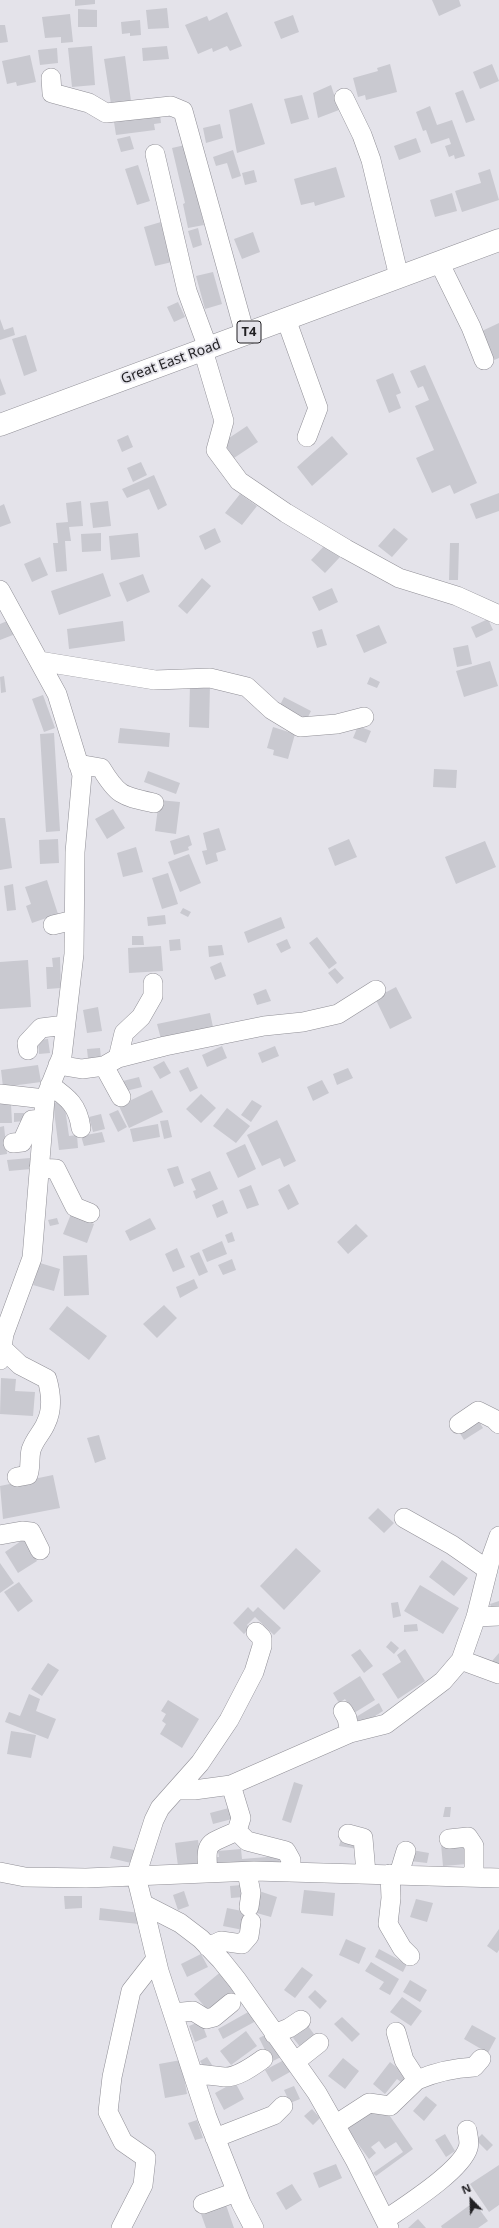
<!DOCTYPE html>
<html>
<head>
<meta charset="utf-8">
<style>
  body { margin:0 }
  #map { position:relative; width:499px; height:2228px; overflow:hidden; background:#e4e3ea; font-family:"Noto Sans",sans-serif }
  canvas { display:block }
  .north { position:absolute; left:451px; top:2180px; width:40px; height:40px; -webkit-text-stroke:3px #e4e3ea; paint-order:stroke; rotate:337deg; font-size:11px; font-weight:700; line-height:16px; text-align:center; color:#201f22 }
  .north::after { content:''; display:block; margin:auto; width:14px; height:18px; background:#201f22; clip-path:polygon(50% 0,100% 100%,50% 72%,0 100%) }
</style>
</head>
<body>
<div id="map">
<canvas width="499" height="2228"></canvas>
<div class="north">N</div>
</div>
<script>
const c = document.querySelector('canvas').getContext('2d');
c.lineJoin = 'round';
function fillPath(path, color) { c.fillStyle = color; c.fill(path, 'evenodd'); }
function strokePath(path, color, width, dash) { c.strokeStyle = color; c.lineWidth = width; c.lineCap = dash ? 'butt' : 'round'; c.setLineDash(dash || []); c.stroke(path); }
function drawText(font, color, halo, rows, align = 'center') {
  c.font = font + ' "Noto Sans",sans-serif'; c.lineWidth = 3.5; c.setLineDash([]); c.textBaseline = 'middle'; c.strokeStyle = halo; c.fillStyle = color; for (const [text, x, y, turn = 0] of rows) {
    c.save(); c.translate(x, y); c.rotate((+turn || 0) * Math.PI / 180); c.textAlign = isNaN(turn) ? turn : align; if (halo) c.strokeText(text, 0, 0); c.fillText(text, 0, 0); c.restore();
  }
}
const building = new Path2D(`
  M75,0H95V4L75,6Z
  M432,0H459L461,6L439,16Z
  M167,8L169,28L148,29L146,10Z
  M78,9L97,10V27H78Z
  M227,12L242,46L230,51L227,46L213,52L212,48L198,54L185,25L207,16L209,21Z
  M70,14L73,42L61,43V37L45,38L42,17Z
  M293,15L299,32L281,39L274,22Z
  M140,20L141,35L130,36V33L122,34L121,22Z
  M0,25H5L8,42L0,43Z
  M92,46L95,85L72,87L68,48Z
  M167,46L169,59L143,61L142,48Z
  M57,48L58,63L40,65L38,50Z
  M30,55L36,82L17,86L16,82L7,84L2,61Z
  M125,56L131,101L111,104L104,59Z
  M390,64L397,92L366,100L365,95L358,97L353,78L378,71L377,68Z
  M492,64L499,81L480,89L473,72Z
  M331,85L339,110L318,118L313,93Z
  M463,90L475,120L466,123L455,93Z
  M302,95L309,119L291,124L284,99Z
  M252,103L265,144L237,153L229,110Z
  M430,106L437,125L452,120L465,156L455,159L454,155L449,157L445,146L451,144L449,138L431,144L426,130L423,131L416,112Z
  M160,115L161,123L154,124L155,130L116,135L114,122Z
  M220,124L223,138L206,143L203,128Z
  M130,136L134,149L121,152L117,139Z
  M416,138L421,152L399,160L394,146Z
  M185,145L204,225L188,228L183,204L185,203L172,148Z
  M233,150L241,176L232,179L227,163L216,166L213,157Z
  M138,165L150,201L137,205L125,169Z
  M336,167L345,197L315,206L314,202L301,205L294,179Z
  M490,169L499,200L462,212L455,191L481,183L478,173Z
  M254,170L257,182L245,185L242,173Z
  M452,193L457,211L435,217L430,200Z
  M161,222L172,262L155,266L144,227Z
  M198,228L202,245L193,248L188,231Z
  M253,232L260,252L242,259L234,239Z
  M213,272L222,304L205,309L196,276Z
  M178,302L185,317L174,322L167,307Z
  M0,319L4,330L13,327L15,335L0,340Z
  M499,323V358L494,360L482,331Z
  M26,335L37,371L24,376L12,339Z
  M425,365L477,483L454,494L450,485L432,493L416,458L434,450L415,406L429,400L423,386L418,388L410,371Z
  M393,373L401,393L396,395L401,408L389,413L376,380Z
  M0,378L6,394L0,396Z
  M247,426L258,442L234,458L223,442Z
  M128,435L133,447L122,452L117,440Z
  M332,436L348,454L312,486L297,467Z
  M141,462L147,475L133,482L127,468Z
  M154,475L167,505L158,510L149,489L127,498L122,489Z
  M499,493V511L476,519L470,504Z
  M240,494L257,506L242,525L225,513Z
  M81,501L83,526L69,527L71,541H65L67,571L56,572L53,543H58L56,523L68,522L66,503Z
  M108,501L111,526L93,528L90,503Z
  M4,504L11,523L0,527V506Z
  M215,528L221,542L205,550L199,536Z
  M394,528L408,539L392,557L378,546Z
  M101,533V551L82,552L81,534Z
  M138,533L140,557L111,560L109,536Z
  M450,543H459L458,580H449Z
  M326,544L340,557L325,573L311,560Z
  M40,557L48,575L32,582L24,564Z
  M103,573L111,596L59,615L51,591Z
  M143,574L150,592L127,602L119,583Z
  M202,578L211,586L187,614L178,606Z
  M332,588L338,602L319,611L312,597Z
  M12,619L18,633L0,640V624Z
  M488,619L493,630L476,638L471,627Z
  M123,621L125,641L69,649L67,629Z
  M379,625L387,643L364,653L356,635Z
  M322,629L327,645L317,648L312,632Z
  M468,645L472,664L457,667L453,648Z
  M490,661L498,686L464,697L456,671Z
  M4,676L6,692L1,693L0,677Z
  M370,677L380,682L377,688L367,684Z
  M190,684H210L209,728L189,727Z
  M43,695L55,728L44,732L32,699Z
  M284,697L311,711L307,719L280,705Z
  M358,726L371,731L366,743L353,738Z
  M273,727L295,734L288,759L273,755L274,750L267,748Z
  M120,728L170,733L169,747L118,743Z
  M54,733L60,831L46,832L40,734Z
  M434,769L457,770L456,788L433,787Z
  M148,771L180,783L176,794L144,782Z
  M159,800L180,802L176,834L155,831Z
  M113,809L125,828L107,839L95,819Z
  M0,818H5L12,868L0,870Z
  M219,828L226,850L216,853L218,861L206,865L202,851L207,850L203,833Z
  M189,835L192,845L188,847L189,850L174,855L170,841Z
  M58,839L59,863L40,864L39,840Z
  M349,839L357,857L335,866L328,848Z
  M485,841L496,867L456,884L445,857Z
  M136,847L143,872L123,877L117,853Z
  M189,854L201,883L180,892L168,862Z
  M168,873L178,904L162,909L152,878Z
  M47,880L58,914L32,923L26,906L31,904L25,887Z
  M13,884L16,910L7,911L4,886Z
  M183,908L191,912L188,917L180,913Z
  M165,915L166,924L148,926L147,917Z
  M281,917L285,928L248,943L244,932Z
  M132,936H143L144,945H132Z
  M317,937L337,963L329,969L309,943Z
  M180,939L181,950L170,951L169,940Z
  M287,939L291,948L281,953L276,944Z
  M222,945L224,955L209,957L208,946Z
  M161,946L163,971L129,973L128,948Z
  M60,957L61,988L47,989L46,967H53L52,958Z
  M28,960L31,1007L0,1009V962Z
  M221,962L226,976L215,980L210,967Z
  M335,968L344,978L337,984L328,973Z
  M396,987L412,1018L390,1029L375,998Z
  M266,989L271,1001L257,1005L253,994Z
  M98,1007L102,1031L87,1033L83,1010Z
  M210,1013L213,1027L161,1039L157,1024Z
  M48,1039L50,1053L39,1054L38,1040Z
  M222,1046L227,1058L207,1067L202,1055Z
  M275,1046L279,1056L262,1063L258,1053Z
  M100,1048L101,1058L88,1059L87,1049Z
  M164,1061L171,1073L160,1079L153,1067Z
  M38,1065L41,1082L3,1087L1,1070Z
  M188,1067L198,1088L190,1092L179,1071Z
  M348,1068L353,1078L337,1085L333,1074Z
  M139,1077L142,1087L126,1091L123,1081Z
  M322,1080L329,1093L313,1101L307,1087Z
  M152,1090L163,1112L129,1128L119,1106Z
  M201,1094L216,1108L201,1123L186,1109Z
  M252,1100L262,1106L251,1122L241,1115Z
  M64,1101L69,1136L77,1135L78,1148L59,1150L53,1103Z
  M0,1104H11L12,1123H0Z
  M227,1108L250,1126L236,1143L213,1126Z
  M118,1110L127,1127L118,1132L109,1114Z
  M14,1113H24V1121L14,1122Z
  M101,1114L105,1129L93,1132L89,1117Z
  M168,1120L172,1137L164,1139L160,1121Z
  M277,1120L296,1161L284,1167L280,1158L262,1166L247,1135Z
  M158,1124L160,1137L133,1142L130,1129Z
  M4,1126L7,1154L0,1155V1127Z
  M102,1132L105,1142L84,1146L81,1136Z
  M245,1144L256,1169L238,1178L226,1153Z
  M30,1158L31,1169L9,1171L7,1160Z
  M178,1166L184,1183L174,1187L167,1169Z
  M210,1171L218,1189L196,1199L193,1191L196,1190L191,1179Z
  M289,1184L299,1204L288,1210L278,1190Z
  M251,1185L259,1205L247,1209L239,1190Z
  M223,1200L228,1213L217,1218L212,1205Z
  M71,1214L94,1224L87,1243L63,1234Z
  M57,1218L59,1224L50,1226L48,1220Z
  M150,1218L156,1229L130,1241L125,1231Z
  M356,1224L368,1236L348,1254L337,1242Z
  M232,1232L235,1241L228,1243L225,1235Z
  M222,1241L227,1254L207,1262L202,1250Z
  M177,1248L185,1267L173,1272L165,1254Z
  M199,1252L208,1272L199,1276L190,1256Z
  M87,1255L89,1295L64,1296L63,1256Z
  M232,1259L236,1270L223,1275L218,1265Z
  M40,1263L60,1269L54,1291L33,1285Z
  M194,1279L198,1288L180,1298L176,1287Z
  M164,1305L177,1318L157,1338L143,1324Z
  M67,1306L107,1336L89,1360L49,1329Z
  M1,1378L16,1379L15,1391L35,1392L33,1416L0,1414Z
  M477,1418L483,1428L464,1440L458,1430Z
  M99,1435L106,1459L95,1463L87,1438Z
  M53,1475L60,1508L3,1519L0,1486Z
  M378,1508L394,1523L384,1533L368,1518Z
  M24,1539L37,1561L18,1573L5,1552Z
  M296,1548L321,1571L284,1610L260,1586Z
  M442,1560L468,1578L454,1596L429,1577Z
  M0,1563L14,1583L0,1593Z
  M19,1582L33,1601L18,1612L4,1592Z
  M420,1585L459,1608L443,1634L404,1611Z
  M499,1601V1610L493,1612L490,1604Z
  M398,1602L401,1616L393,1618L391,1603Z
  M248,1607L253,1612L258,1607L281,1628L274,1635L255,1617L247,1625L250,1628L244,1634L233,1623Z
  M417,1624L418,1631L404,1632V1625Z
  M391,1641L399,1648L394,1654L386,1647Z
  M360,1649L373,1666L364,1673L351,1655Z
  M405,1649L425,1681L398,1699L382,1674L401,1662L397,1655Z
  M499,1653V1667L492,1661Z
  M48,1663L59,1670L42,1696L31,1689Z
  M360,1676L375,1700L354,1713L345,1699L339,1703L333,1693Z
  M29,1694L40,1699L36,1711L56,1719L48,1739L5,1722L9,1712L20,1716Z
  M168,1700L199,1719L182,1748L160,1734L166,1724L162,1721L166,1714L161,1711Z
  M379,1703L383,1711L361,1725L356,1717Z
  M11,1731L36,1735L31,1758L7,1754Z
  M294,1782L303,1785L291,1823L282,1820Z
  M445,1807H451L450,1817H443Z
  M229,1808L232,1819L213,1824L210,1813Z
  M342,1835L360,1839L358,1849L339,1846Z
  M198,1840L201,1863L178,1866L175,1843Z
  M465,1842L467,1864L443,1866L441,1844Z
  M113,1846L135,1850L131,1863L110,1858Z
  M241,1849L242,1859L279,1856L280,1863L212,1865L211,1857H219L218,1851Z
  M412,1850L429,1853L427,1863L410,1861Z
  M242,1885L243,1897L231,1898L230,1886Z
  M304,1890L335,1893L333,1916L301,1913Z
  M184,1891L189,1906L178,1910L173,1895Z
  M259,1891L277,1897L271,1917L253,1912Z
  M64,1896H82V1908L65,1909Z
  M416,1899L433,1903L427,1922L410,1917Z
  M100,1908L140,1913L139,1924L99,1920Z
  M227,1908L247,1912L243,1930L223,1926Z
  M499,1929V1950L497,1953L487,1946Z
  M346,1939L366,1948L359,1964L339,1955Z
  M379,1949L407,1964L403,1972L375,1957Z
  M201,1954L208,1967L187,1977L181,1964Z
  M371,1962L399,1979L390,1995L379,1989L384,1982L365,1971Z
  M302,1967L313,1975L295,1998L284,1990Z
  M223,1970L238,1989L209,2012L194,1994Z
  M410,1980L427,1990L420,2002L403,1992Z
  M315,1990L327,2001L320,2009L308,1997Z
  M402,1997L422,2011L411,2026L390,2012Z
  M250,2011L256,2021L223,2039L218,2029Z
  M342,2017L360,2034L352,2042L334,2024Z
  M201,2021L207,2037L195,2042L189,2026Z
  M306,2023L316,2037L301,2048L290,2034Z
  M472,2025L496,2038L488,2053L464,2039Z
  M246,2031L257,2046L231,2065L220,2051Z
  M269,2033L281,2057L271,2062L259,2038Z
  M207,2057L212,2065L205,2069L200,2061Z
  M343,2058L359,2071L345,2089L328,2076Z
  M181,2060L187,2094L165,2098L159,2064Z
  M284,2060L290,2072L272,2082L265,2070Z
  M390,2062L409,2077L404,2084L397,2079L385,2094L373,2084Z
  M235,2082L244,2099L224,2110L215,2093Z
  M294,2086L300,2099L290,2103L284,2090Z
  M426,2096L437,2105L424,2121L413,2111Z
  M380,2102L413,2149L376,2176L373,2173L403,2152L396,2142L385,2149L379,2141L371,2147L376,2153L369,2159L345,2126Z
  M312,2109L320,2118L313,2125L304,2116Z
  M197,2120L203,2138L195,2140L188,2123Z
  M445,2134L455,2151L446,2157L435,2140Z
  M482,2134L493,2145L487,2151L476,2140Z
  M336,2164L342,2178L319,2188L313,2173Z
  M499,2165V2205L489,2212L470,2184Z
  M292,2184L302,2200L286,2210L276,2193Z
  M474,2202L488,2221L478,2228H442L441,2226Z
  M226,2205L234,2228H206L201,2214Z
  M418,2219L426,2228H408Z`);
const street = new Path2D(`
  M51,78L52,93L89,103L106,113L171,106L183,111L245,334
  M344,98L362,135L371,160L399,277
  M155,154L187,291L208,348
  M439,262L471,327L484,360
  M286,319L318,408L307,437
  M203,350L224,421L216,450L239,481L286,513L346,549L399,578L457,596L499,615
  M0,590L57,694L82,775L75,852L74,954L62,1056L45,1099L32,1258L4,1334L0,1360
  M39,661L155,680L210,678L247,687L272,710L300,727L337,724L364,717
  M78,764L101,768C118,796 122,796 154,803
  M53,925L74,920
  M28,1050L27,1043L41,1028L65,1025
  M118,1058L124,1033L141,1017L153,996V983
  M58,1065L82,1069L104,1066L121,1097
  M104,1066L118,1058L165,1046L264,1026L303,1022L338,1014L376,990
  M50,1085C68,1098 78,1105 81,1128
  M0,1094L45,1099
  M13,1143L22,1142L32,1120L43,1119
  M39,1168L56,1169L75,1207L90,1213
  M2,1348L20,1365L47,1379C51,1393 53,1409 46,1423C42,1433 35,1438 31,1450C29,1459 31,1467 28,1475L17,1477
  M459,1424L478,1411L494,1419L499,1424
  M404,1518L452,1545L488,1570
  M0,1535L22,1531L31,1532L40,1550
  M476,1617L499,1616
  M256,1632L262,1638V1646L254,1672L229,1720L200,1763L160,1808L154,1820L136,1876L143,1904L180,1923L201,1939L221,1960L237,1980L317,2093L355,2160L389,2228
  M461,1660L499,1674
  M343,1711L347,1718L350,1733
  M176,1790H194L231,1785L350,1733L386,1724L426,1694L443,1681L461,1660L476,1617L490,1561L499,1536
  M237,1831L247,1841L286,1851L291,1860V1872
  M348,1834L363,1838L366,1873
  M449,1839L468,1837L474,1846V1877
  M0,1872L25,1877L86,1878L254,1871L499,1878
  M247,1872L251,1893L249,1907
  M208,1873C205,1839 208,1845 237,1831L241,1818L231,1785
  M390,1874L391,1898L388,1924L402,1948L410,1956
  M399,1874L406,1851
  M143,1904L159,1971L207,2117L241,2203L254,2228
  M208,1947L221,1941L242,1944L249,1936L251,1922
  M173,2013L193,2011L206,2019L214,2017L231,2003
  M274,2034L289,2028L301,2020
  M295,2062L319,2043
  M193,2074C204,2074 213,2076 224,2077C237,2078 253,2066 263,2059
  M417,2080C436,2072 453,2068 474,2067L481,2059
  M335,2125L369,2103L390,2106L417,2080L404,2060L396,2032
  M215,2138L274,2115L283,2106
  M203,2204L236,2192
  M385,2220C405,2206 461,2171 468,2148C470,2143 468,2135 467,2130
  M121,2228L143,2185L146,2158L123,2142L108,2112L112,2077L131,1991L156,1959`);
const highway = new Path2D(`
  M0,425L499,240`);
const shields = [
  [249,332,24]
];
const shieldNames = [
  ["T4",249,332]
];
const streetNames = [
  ["Great East Road",171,362,-20]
];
fillPath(building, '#c9c9d0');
strokePath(street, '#908f96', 20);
strokePath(highway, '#908f96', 23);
strokePath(street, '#fff', 19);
strokePath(highway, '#fff', 22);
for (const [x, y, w] of shields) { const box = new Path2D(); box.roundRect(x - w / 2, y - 11, w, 22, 3); c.fillStyle = '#e4e3ea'; c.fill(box); strokePath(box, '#201f22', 1); }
drawText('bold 13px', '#201f22', null, shieldNames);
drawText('14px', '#201f22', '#e4e3ea', streetNames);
</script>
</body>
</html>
